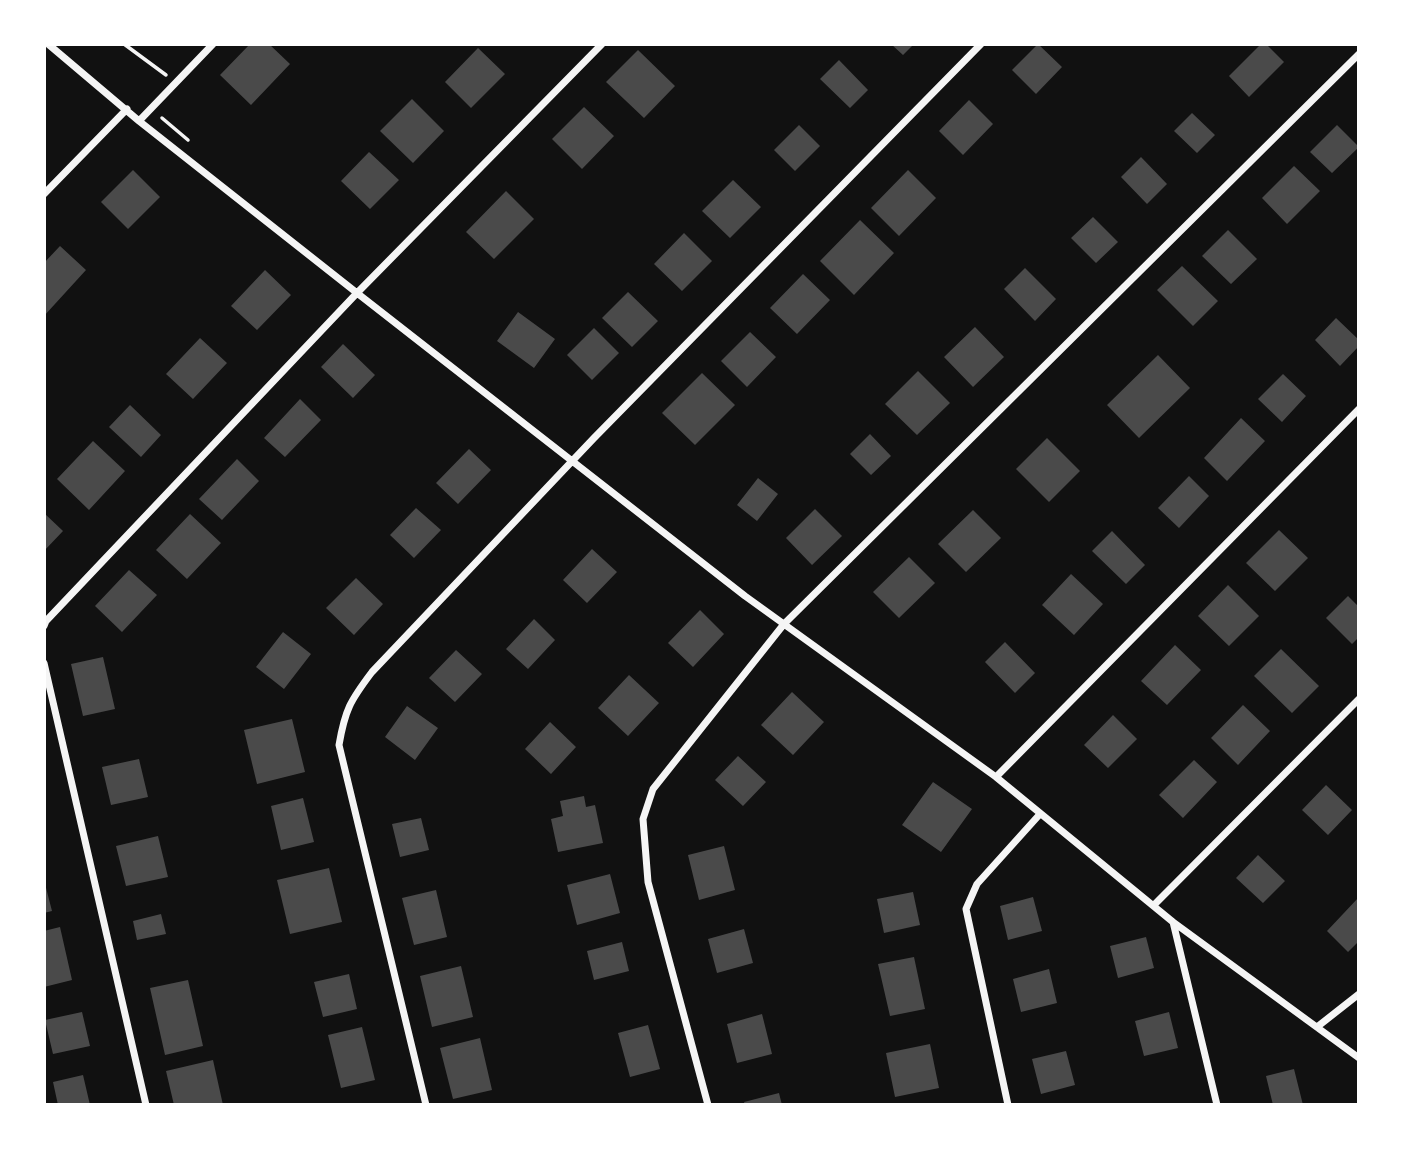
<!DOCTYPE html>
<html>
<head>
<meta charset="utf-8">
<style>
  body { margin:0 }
  #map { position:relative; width:1403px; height:1149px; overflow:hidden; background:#111; font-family:Overpass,sans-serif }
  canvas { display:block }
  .frame { position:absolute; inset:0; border:46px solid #fff; pointer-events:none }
</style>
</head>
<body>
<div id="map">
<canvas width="1403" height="1149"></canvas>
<div class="frame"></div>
</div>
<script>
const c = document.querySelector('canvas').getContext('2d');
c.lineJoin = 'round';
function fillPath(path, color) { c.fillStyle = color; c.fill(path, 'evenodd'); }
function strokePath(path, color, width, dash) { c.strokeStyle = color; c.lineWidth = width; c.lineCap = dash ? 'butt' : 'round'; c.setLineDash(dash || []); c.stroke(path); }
const building = new Path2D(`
  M250,44H269L290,64L251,105L220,75Z
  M891,44H914L903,55Z
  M1038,44L1062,67L1036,94L1012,70Z
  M1261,44H1266L1284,62L1249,97L1229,76Z
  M478,48L505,74L471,108L445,82Z
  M638,50L675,86L644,118L606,82Z
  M839,60L868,90L850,108L820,79Z
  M412,99L444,131L413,163L380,131Z
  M969,100L993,124L963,155L939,131Z
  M584,107L614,136L582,169L552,139Z
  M1192,113L1215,135L1197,153L1174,131Z
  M799,125L820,146L795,171L774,150Z
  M1337,125L1359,147L1332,173L1310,152Z
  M369,152L399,180L370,209L341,181Z
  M1141,157L1167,184L1147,204L1121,177Z
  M1294,166L1320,191L1287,224L1262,198Z
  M133,170L160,197L128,229L101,202Z
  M908,170L936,198L899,236L871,208Z
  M733,180L761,207L730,238L702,211Z
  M506,191L534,219L494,259L466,232Z
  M1093,217L1118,242L1096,263L1071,238Z
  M860,220L894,253L854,295L820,261Z
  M1228,230L1257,259L1231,284L1202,256Z
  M684,233L712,261L682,291L654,264Z
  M60,246L86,270L44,316V263Z
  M1182,266L1218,301L1193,326L1157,290Z
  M1025,268L1056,299L1035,321L1004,289Z
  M265,270L291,295L257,330L231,306Z
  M803,274L830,300L797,334L770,308Z
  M628,292L658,321L632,347L602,318Z
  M518,312L555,339L534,368L497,341Z
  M1336,318L1359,340V346L1340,366L1315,340Z
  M975,327L1004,357L973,387L944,357Z
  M594,328L619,353L592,380L567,355Z
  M750,332L776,357L747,387L721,361Z
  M200,338L227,363L193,399L166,374Z
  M343,344L375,375L353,398L321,367Z
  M1158,355L1190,388L1139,438L1107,405Z
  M918,371L950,403L917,435L885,404Z
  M702,373L735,405L695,445L662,413Z
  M1283,374L1306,396L1282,422L1258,399Z
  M300,399L321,420L285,457L264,438Z
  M130,405L161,435L141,457L109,427Z
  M1241,418L1265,441L1227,481L1204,458Z
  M870,434L891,456L871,475L850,454Z
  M1047,438L1080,471L1049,502L1016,469Z
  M93,441L125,471L89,510L57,479Z
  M469,449L491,470L458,504L436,483Z
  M237,459L259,481L222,520L199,499Z
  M1189,476L1209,496L1179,528L1158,508Z
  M758,478L778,494L757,521L737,505Z
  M416,508L441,530L414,558L390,535Z
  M815,509L842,536L812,565L786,538Z
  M973,510L1001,538L966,572L938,544Z
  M44,513L63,531L44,551Z
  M190,514L221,543L187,579L156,550Z
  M1279,530L1308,558L1275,591L1246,563Z
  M1112,531L1145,565L1126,584L1092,551Z
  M592,549L617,572L587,603L563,580Z
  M909,557L935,583L899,618L873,592Z
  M129,570L157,595L122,632L95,606Z
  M1071,574L1103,604L1074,635L1042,605Z
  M356,578L383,604L354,635L326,608Z
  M1228,585L1259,616L1229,646L1198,616Z
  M1348,596L1359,607V637L1352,644L1326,618Z
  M700,610L724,634L693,667L668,643Z
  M534,619L555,640L528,669L506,649Z
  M283,632L311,654L284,689L256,667Z
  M1005,642L1035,673L1015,693L985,662Z
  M1175,645L1201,670L1167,705L1141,681Z
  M1281,649L1319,686L1292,713L1254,676Z
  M456,650L482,674L455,702L429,678Z
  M103,657L115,709L83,716L71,664Z
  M629,675L659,703L628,736L598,708Z
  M792,692L824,722L793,755L761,725Z
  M1243,705L1270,731L1238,765L1211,738Z
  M407,706L438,728L415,760L385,737Z
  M1113,715L1137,739L1108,768L1084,745Z
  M292,719L305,772L257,784L244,730Z
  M550,722L576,747L551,774L525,749Z
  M738,756L766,782L743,806L715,780Z
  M139,759L148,797L111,805L102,767Z
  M1194,760L1217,782L1183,818L1159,795Z
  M933,782L972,809L941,852L902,825Z
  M1326,785L1352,810L1328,835L1302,810Z
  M584,796L586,807L595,805L603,843L558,852L551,819L563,816L560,801Z
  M303,798L314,842L281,850L271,806Z
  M421,818L429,850L400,857L392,824Z
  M158,836L168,877L126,886L116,846Z
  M724,846L735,890L699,900L688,855Z
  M1258,855L1285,881L1263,903L1236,878Z
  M329,868L342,922L290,934L277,880Z
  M610,874L620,913L577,925L567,885Z
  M44,880L52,911L44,913Z
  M436,890L447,937L414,945L402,898Z
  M913,892L920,925L884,933L877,899Z
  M1033,897L1042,931L1008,940L1000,906Z
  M1359,897V941L1348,952L1327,931Z
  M161,914L166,934L137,940L133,921Z
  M60,927L72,980L44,987V931Z
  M744,929L753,963L717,973L708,939Z
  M1146,937L1154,968L1118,978L1110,946Z
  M622,942L629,971L594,980L587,951Z
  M914,957L925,1009L890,1016L878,964Z
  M461,966L473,1017L432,1027L420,976Z
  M1049,969L1057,1003L1021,1012L1013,979Z
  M349,974L357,1009L323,1017L314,982Z
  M188,980L203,1046L165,1055L150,988Z
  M82,1012L90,1046L53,1054L45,1020Z
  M1169,1012L1178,1048L1144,1056L1135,1021Z
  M762,1014L772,1054L737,1063L727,1024Z
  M648,1025L660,1069L630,1077L618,1033Z
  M362,1027L375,1080L341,1088L328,1035Z
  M480,1038L492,1090L453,1099L440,1048Z
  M930,1044L939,1088L895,1097L886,1053Z
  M1066,1051L1075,1085L1041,1094L1032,1059Z
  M213,1060L223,1105H174L166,1071Z
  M1294,1069L1303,1105H1273L1266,1076Z
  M83,1075L90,1105H58L53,1082Z
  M779,1093L782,1105H745L744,1102Z`);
const path = new Path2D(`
  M124,44L166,75
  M162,118L188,140`);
const minor = new Path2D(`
  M48,44L139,121L357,293L745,596L996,777L1173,922L1359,1058
  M139,121L213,44
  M44,194L127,109
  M44,626L46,621L357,293L602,44
  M44,663L146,1105
  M996,777L1359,409
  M1154,905L1359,699
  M1173,922L1217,1105
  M1317,1027L1359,994
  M426,1105L339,745C345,710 350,701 372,672L594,438L981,44
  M708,1105L648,882L643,819L653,789L784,624L1359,54
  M1008,1105L966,909L977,884L1040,814`);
fillPath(building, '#4a4a4a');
strokePath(path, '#f5f5f5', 3.5);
strokePath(minor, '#f5f5f5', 7);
</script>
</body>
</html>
